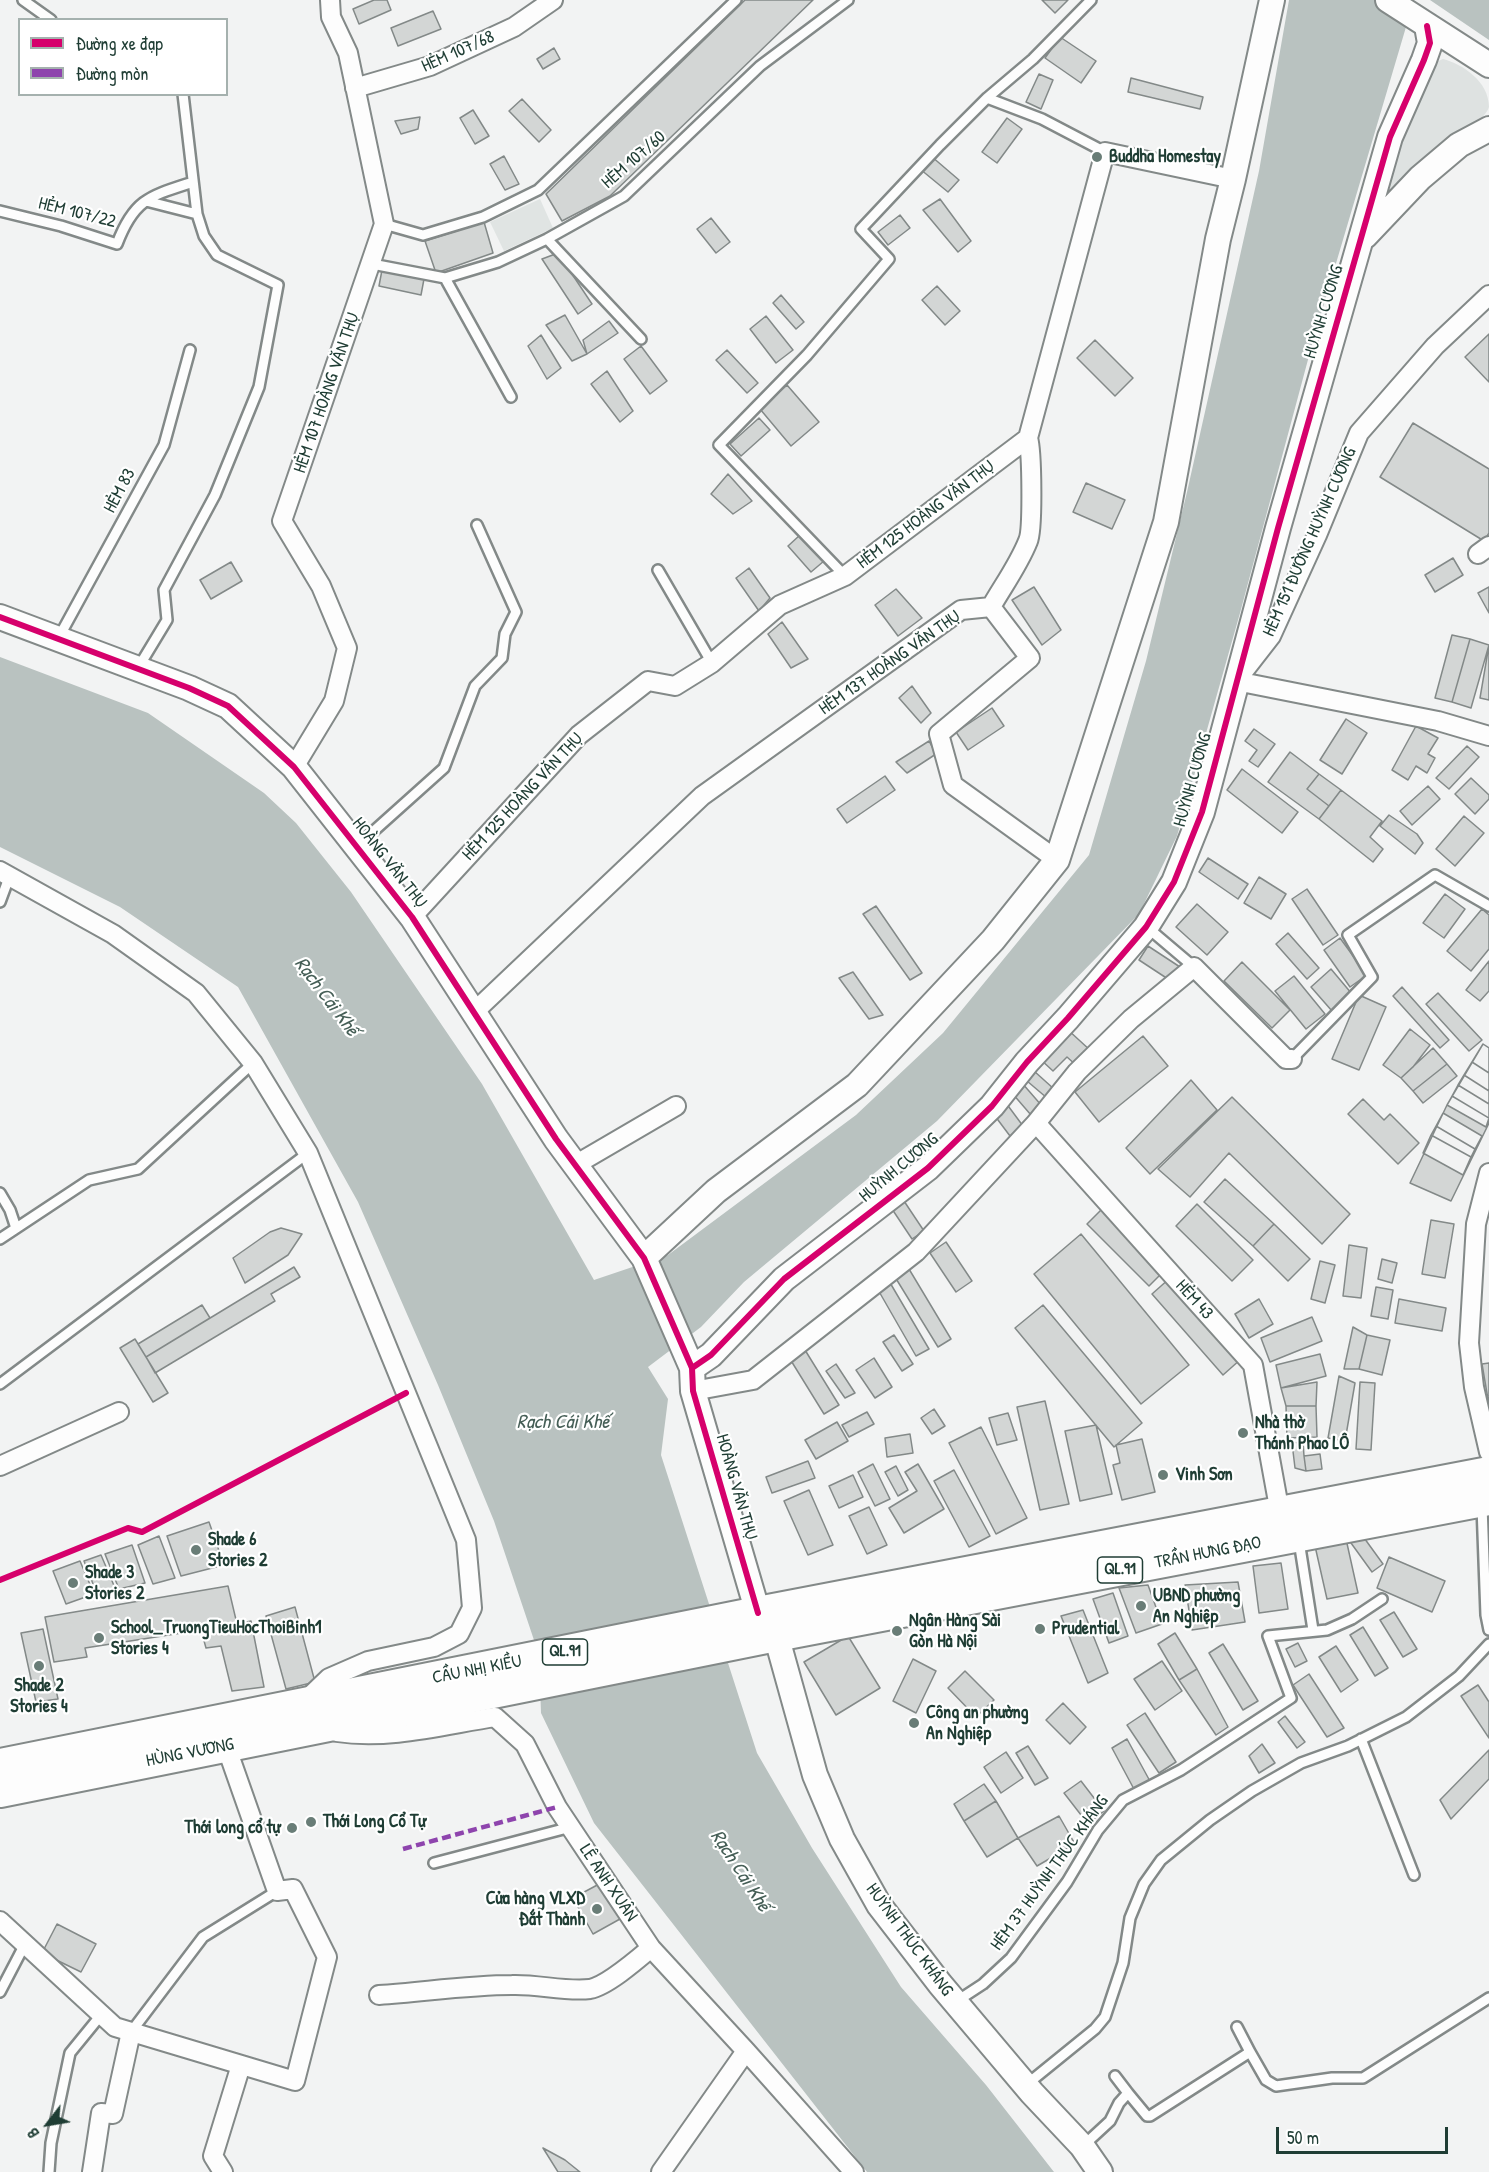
<!DOCTYPE html>
<html>
<head>
<meta charset="utf-8">
<style>
  body { margin:0 }
  #map { position:relative; width:1489px; height:2172px; overflow:hidden; background:#f2f3f3; font-family:"Patrick Hand",sans-serif }
  canvas { display:block }
  .legend { position:absolute; left:18px; top:18px; width:210px; height:78px; box-sizing:border-box; background:#fff; border:2px solid #a5b1ae; margin:0; padding:8px 10px; list-style:none; font-size:18px; color:#1f3d34 }
  .legend li { display:flex; align-items:center; gap:12px; height:30px }
  .legend b { width:30px; border:2px solid #a5b1ae }
  .north { position:absolute; left:18px; top:2094px; width:60px; height:60px; -webkit-text-stroke:4px #fff; paint-order:stroke; rotate:239deg; font-size:16px; font-weight:700; line-height:24px; text-align:center; color:#1f3d34 }
  .north::after { content:''; display:block; margin:auto; width:21px; height:27px; background:#1f3d34; clip-path:polygon(50% 0,100% 100%,50% 72%,0 100%) }
  .scale { position:absolute; left:1276px; top:2127px; width:172px; height:27px; box-sizing:border-box; border:3px solid #1f3d34; border-top:0; padding-left:8px; font-size:18px; line-height:21px; white-space:nowrap; color:#1f3d34; -webkit-text-stroke:4px #fff; paint-order:stroke }
</style>
</head>
<body>
<div id="map">
<canvas width="1489" height="2172"></canvas>
<ul class="legend">
<li><b style="height:8px;background:#d6006c"></b>Đường xe đạp</li>
<li><b style="height:8px;background:#8e44ad"></b>Đường mòn</li>
</ul>
<div class="north">B</div>
<div class="scale">50 m</div>
</div>
<script>
const c = document.querySelector('canvas').getContext('2d');
c.lineJoin = 'round';
function fillPath(path, color) { c.fillStyle = color; c.fill(path, 'evenodd'); }
function strokePath(path, color, width, dash) { c.strokeStyle = color; c.lineWidth = width; c.lineCap = dash ? 'butt' : 'round'; c.setLineDash(dash || []); c.stroke(path); }
function drawText(font, color, halo, rows, align = 'center') {
  c.font = font + ' "Patrick Hand",sans-serif'; c.lineWidth = 4.5; c.setLineDash([]); c.textBaseline = 'middle'; c.strokeStyle = halo; c.fillStyle = color; for (const [text, x, y, turn = 0] of rows) {
    c.save(); c.translate(x, y); c.rotate((+turn || 0) * Math.PI / 180); c.textAlign = isNaN(turn) ? turn : align; if (halo) c.strokeText(text, 0, 0); c.fillText(text, 0, 0); c.restore();
  }
}
const built = new Path2D(`
  M540,199L553,228L504,251L490,222Z`);
const green = new Path2D(`
  M1443,59C1462,64 1489,81 1489,107C1488,111 1484,115 1481,119L1380,199L1429,72L1436,62Z`);
const water = new Path2D(`
  M1289,0H1414L1313,341L1240,613L1177,836L1139,914L937,1121L744,1282L701,1327L648,1367L668,1399L661,1455L757,1753L812,1848L901,1987L986,2085L1054,2172H867L594,1823L541,1713L539,1655L494,1521L438,1385L358,1202L238,987L120,907L0,847V657L148,713L264,793L296,823L351,892L482,1084L594,1280L668,1255L856,1115L943,1033L1089,855L1146,661L1187,492L1259,171Z
  M1430,0H1489V40Z`);
const building = new Path2D(`
  M374,0H387L391,10L359,24L353,9Z
  M745,0H813L610,196L562,221L546,194Z
  M1042,0H1068L1055,13Z
  M433,11L441,29L398,46L391,28Z
  M1060,37L1096,61L1081,83L1045,58Z
  M554,48L560,59L543,69L537,59Z
  M1039,74L1053,80L1041,109L1026,102Z
  M1131,78L1203,97L1200,109L1128,92Z
  M522,99L551,130L539,142L509,111Z
  M473,110L489,136L475,144L460,118Z
  M420,117L418,129L401,134L395,121Z
  M1007,118L1022,129L997,163L982,152Z
  M504,156L519,184L505,190L490,164Z
  M931,156L959,180L948,192L920,169Z
  M940,199L971,241L958,252L923,210Z
  M900,215L910,228L888,245L878,232Z
  M711,218L730,242L716,253L697,229Z
  M484,222L493,253L436,273L425,241Z
  M558,253L592,304L578,314L542,259Z
  M382,270L424,279L421,295L379,286Z
  M937,286L960,311L945,325L922,300Z
  M781,295L804,322L796,329L773,303Z
  M565,315L587,354L572,361L546,325Z
  M766,316L793,350L776,363L750,329Z
  M609,321L618,333L587,354L583,340Z
  M1489,334V382L1465,357Z
  M541,335L561,368L547,379L528,346Z
  M1095,340L1133,378L1115,396L1077,358Z
  M641,346L667,381L650,394L624,359Z
  M727,350L758,383L747,393L716,360Z
  M607,371L633,411L620,422L591,384Z
  M787,385L819,422L791,446L760,409Z
  M759,418L770,430L741,456L730,444Z
  M1413,423L1489,469V533L1484,541L1380,477Z
  M728,474L752,501L733,514L711,494Z
  M1086,483L1125,500L1112,529L1073,512Z
  M800,535L824,561L811,572L788,546Z
  M1453,558L1463,575L1435,592L1425,575Z
  M231,562L242,581L211,599L200,580Z
  M749,568L770,598L759,611L736,578Z
  M1034,587L1061,630L1042,645L1012,600Z
  M1489,587V613L1478,593Z
  M896,589L922,618L898,636L875,605Z
  M782,622L808,659L791,668L768,634Z
  M1452,635L1470,639L1452,702L1435,698Z
  M1470,639L1489,645L1471,708L1452,702Z
  M1489,645V700L1480,698Z
  M912,686L931,713L921,723L899,698Z
  M992,708L1004,726L968,750L956,732Z
  M1346,719L1367,733L1342,774L1320,760Z
  M1416,726L1438,738L1428,754L1435,758L1427,773L1416,766L1408,780L1392,770Z
  M1254,729L1275,744L1258,767L1249,761L1257,750L1245,741Z
  M929,741L936,754L907,773L896,762Z
  M1467,746L1479,757L1449,789L1436,778Z
  M1290,752L1319,774L1307,789L1329,806L1319,819L1268,782Z
  M1242,769L1298,812L1282,833L1227,790Z
  M1319,774L1341,790L1329,806L1307,789Z
  M885,776L895,790L847,823L837,809Z
  M1471,778L1489,795V799L1475,814L1455,794Z
  M1428,786L1440,799L1412,825L1400,811Z
  M1341,790L1382,821L1370,837L1383,849L1373,862L1319,819Z
  M1389,815L1417,834L1423,843L1415,854L1380,826Z
  M1464,816L1484,833L1455,866L1436,849Z
  M1208,858L1248,884L1238,899L1199,872Z
  M1259,877L1286,894L1271,919L1244,903Z
  M1307,889L1338,935L1323,945L1292,899Z
  M1445,894L1465,909L1444,938L1423,923Z
  M1197,904L1228,932L1207,955L1176,927Z
  M876,906L922,973L910,980L863,914Z
  M1482,909L1489,915V949L1471,971L1447,951Z
  M1288,933L1319,968L1307,979L1276,944Z
  M1340,938L1367,975L1350,987L1324,950Z
  M1148,946L1180,967L1171,981L1139,960Z
  M1489,961V991L1480,1001L1466,990Z
  M1242,962L1290,1010L1272,1028L1224,981Z
  M1331,969L1352,994L1332,1011L1311,987Z
  M853,972L883,1015L869,1019L839,978Z
  M1294,976L1325,1014L1306,1029L1275,991Z
  M1402,987L1449,1040L1440,1048L1393,996Z
  M1438,993L1482,1040L1469,1051L1426,1004Z
  M1359,995L1386,1007L1359,1070L1332,1059Z
  M1067,1029L1091,1051L1077,1066L1067,1057L1053,1071L1039,1058Z
  M1410,1029L1430,1045L1413,1067L1401,1078L1383,1065Z
  M1143,1036L1168,1066L1099,1122L1075,1092Z
  M1483,1044L1489,1048V1123L1451,1201L1410,1183L1447,1105Z
  M1483,1044L1489,1048V1073L1472,1062Z
  M1433,1048L1447,1064L1413,1091L1401,1078Z
  M1472,1062L1489,1073V1091L1464,1075Z
  M1447,1064L1457,1076L1423,1103L1413,1091Z
  M1034,1071L1054,1089L1047,1098L1027,1081Z
  M1464,1075L1489,1091V1104L1458,1085Z
  M1191,1080L1217,1110L1150,1174L1126,1148Z
  M1022,1083L1042,1106L1031,1115L1012,1093Z
  M1458,1085L1489,1104V1118L1452,1096Z
  M1452,1096L1489,1118L1486,1127L1447,1105Z
  M1232,1097L1350,1214L1322,1244L1229,1153L1190,1197L1158,1169Z
  M1363,1099L1384,1120L1390,1114L1419,1143L1398,1164L1348,1114Z
  M1006,1103L1023,1126L1010,1136L992,1112Z
  M1443,1113L1482,1136L1475,1149L1436,1126Z
  M1436,1126L1475,1149L1471,1157L1431,1135Z
  M1431,1135L1471,1157L1463,1175L1423,1153Z
  M1225,1179L1274,1224L1253,1246L1204,1202Z
  M902,1198L924,1231L912,1239L890,1206Z
  M1197,1204L1253,1260L1232,1281L1176,1226Z
  M1102,1209L1164,1271L1149,1286L1087,1224Z
  M1431,1220L1454,1224L1445,1278L1422,1274Z
  M1274,1224L1310,1259L1288,1281L1253,1246Z
  M281,1228L302,1234L288,1255L245,1283L233,1258L270,1232Z
  M1081,1234L1189,1365L1141,1404L1034,1274Z
  M946,1242L972,1281L956,1292L930,1253Z
  M1349,1245L1367,1248L1361,1298L1343,1296Z
  M1382,1259L1397,1263L1392,1283L1378,1279Z
  M1320,1261L1335,1265L1325,1303L1311,1299Z
  M294,1267L300,1277L271,1294L275,1301L155,1373L146,1357Z
  M909,1269L951,1339L938,1347L895,1277Z
  M1170,1278L1241,1359L1223,1375L1152,1294Z
  M889,1281L929,1349L916,1356L877,1288Z
  M1376,1287L1393,1290L1388,1319L1371,1316Z
  M1259,1299L1273,1324L1249,1338L1235,1314Z
  M1399,1299L1446,1308L1442,1331L1395,1323Z
  M202,1305L210,1318L146,1357L138,1344Z
  M1043,1305L1142,1423L1114,1447L1015,1328Z
  M1312,1317L1322,1341L1270,1362L1261,1338Z
  M1353,1327L1367,1335L1359,1369H1344Z
  M894,1335L913,1364L902,1371L883,1342Z
  M1367,1335L1390,1340L1382,1375L1359,1369Z
  M135,1339L168,1393L153,1402L120,1348Z
  M805,1350L839,1405L824,1414L790,1359Z
  M1320,1354L1326,1376L1281,1388L1276,1365Z
  M874,1358L892,1387L875,1398L856,1370Z
  M1489,1363V1405L1482,1364Z
  M836,1364L855,1393L845,1398L826,1371Z
  M1339,1376L1355,1383L1345,1441L1328,1438Z
  M1317,1382L1316,1406H1286L1281,1388Z
  M1360,1382L1375,1383L1371,1450L1356,1449Z
  M1045,1401L1069,1504L1040,1510L1017,1407Z
  M1286,1406H1316L1317,1437L1287,1438Z
  M934,1409L945,1426L932,1434L921,1418Z
  M867,1412L874,1424L849,1437L842,1425Z
  M1008,1413L1017,1440L997,1445L989,1418Z
  M837,1422L848,1441L816,1459L805,1440Z
  M1096,1425L1112,1494L1080,1501L1065,1431Z
  M981,1427L1027,1518L996,1534L949,1443Z
  M910,1434L913,1453L887,1457L885,1438Z
  M1142,1439L1155,1492L1122,1500L1113,1465L1120,1463L1116,1445Z
  M1303,1442L1304,1456L1306,1471L1295,1468L1292,1443Z
  M1320,1454L1322,1469L1306,1471L1304,1456Z
  M808,1461L815,1478L772,1493L766,1477Z
  M873,1464L890,1499L875,1506L858,1472Z
  M918,1464L944,1509L904,1533L889,1508L917,1491L905,1472Z
  M896,1466L908,1490L898,1496L885,1472Z
  M954,1470L990,1536L969,1547L934,1481Z
  M853,1475L863,1497L839,1508L829,1486Z
  M809,1490L833,1545L808,1555L784,1501Z
  M869,1507L887,1545L867,1554L849,1516Z
  M209,1522L224,1565L181,1576L167,1536Z
  M1362,1535L1383,1564L1372,1572L1351,1543Z
  M159,1536L175,1578L153,1584L138,1545Z
  M1346,1539L1358,1593L1327,1599L1315,1546Z
  M132,1545L145,1583L119,1589L105,1554Z
  M101,1555L115,1588L97,1594L84,1561Z
  M1389,1557L1445,1581L1432,1612L1377,1588Z
  M80,1561L94,1594L66,1604L53,1571Z
  M1281,1563L1288,1609L1259,1613L1253,1566Z
  M1238,1582L1245,1622L1192,1630L1185,1585Z
  M1148,1585L1162,1624L1136,1633L1119,1588Z
  M228,1586L237,1624L251,1621L264,1687L232,1691L221,1646L206,1648L201,1630L85,1648L87,1657L54,1662L45,1617Z
  M1113,1593L1128,1636L1109,1643L1093,1599Z
  M295,1607L315,1682L286,1689L266,1616Z
  M1083,1610L1108,1673L1088,1683L1061,1616Z
  M1394,1612L1417,1649L1403,1657L1380,1620Z
  M1363,1627L1388,1668L1375,1676L1350,1635Z
  M43,1629L58,1699L36,1702L21,1633Z
  M1175,1633L1197,1669L1179,1680L1158,1644Z
  M848,1636L880,1688L836,1715L804,1662Z
  M1298,1643L1307,1661L1295,1667L1286,1649Z
  M1223,1644L1258,1701L1243,1710L1209,1653Z
  M1336,1646L1358,1680L1341,1692L1319,1657Z
  M913,1659L936,1671L916,1713L893,1701Z
  M1162,1661L1182,1691L1155,1710L1134,1679Z
  M1197,1669L1228,1727L1216,1735L1179,1680Z
  M965,1671L994,1700L976,1717L948,1688Z
  M1309,1674L1344,1728L1327,1737L1293,1685Z
  M1478,1685L1489,1702V1738L1461,1696Z
  M1063,1703L1086,1727L1070,1744L1046,1720Z
  M1145,1713L1176,1762L1159,1773L1127,1725Z
  M1285,1716L1305,1742L1297,1748L1278,1722Z
  M1127,1739L1151,1783L1135,1791L1112,1748Z
  M1262,1744L1275,1763L1259,1773L1249,1756Z
  M1028,1746L1048,1778L1035,1785L1016,1753Z
  M1489,1750V1779L1451,1819L1440,1800Z
  M1006,1752L1023,1778L1001,1793L984,1767Z
  M1081,1781L1104,1811L1088,1824L1064,1793Z
  M984,1784L996,1801L964,1821L954,1804Z
  M996,1801L1018,1838L987,1857L964,1821Z
  M1059,1816L1075,1844L1037,1866L1018,1838Z
  M601,1883L620,1919L593,1934L573,1898Z
  M57,1924L96,1944L81,1972L42,1953Z
  M543,2148L565,2160L580,2172H558Z`);
const service = new Path2D(`
  M23,0L51,20
  M987,98L1042,119L1105,152
  M146,201L197,214
  M0,211L61,226L117,244C134,199 150,196 193,182
  M384,224L423,235L483,217L538,190L736,0
  M547,239L641,339
  M372,264L445,278L498,262L547,239L624,196L760,66L848,0
  M445,278L511,397
  M658,570L712,663
  M845,576L719,445L807,355L889,259L861,229L940,145L987,98L1033,59L1091,0
  M59,637L164,445L190,350
  M138,668L167,620L164,590L215,495L259,387L278,285L217,255L204,236L197,214L183,94
  M357,846L444,768L475,686L502,658L505,634L516,612L477,525
  M0,902L10,875
  M1148,928L1194,967
  M1292,1059L1372,977L1348,935L1435,875L1489,906
  M0,1193L10,1210L16,1228
  M0,1239L89,1180L138,1169L253,1063
  M0,1384L308,1153
  M1482,1506L1486,1615L1489,1630
  M1299,1541L1313,1630
  M1361,1739L1414,1875
  M434,1863L571,1827
  M0,1992L25,1944
  M957,2001L983,1984L1011,1958L1067,1882L1098,1830L1123,1800L1181,1770L1291,1698L1268,1636L1327,1630L1352,1619L1382,1599
  M1237,2027L1250,2052
  M131,2032L203,1937L277,1891
  M1115,2076L1128,2093
  M1026,2085L1095,2029L1105,2017L1123,1963L1130,1918L1144,1884L1161,1860L1210,1820L1252,1791L1301,1763L1348,1746L1406,1717L1459,1676L1489,1644
  M1084,2145L1110,2121L1119,2103L1128,2093L1147,2116H1150L1250,2052L1266,2080L1276,2086L1332,2078H1363L1489,1998
  M49,2172L51,2143L70,2053L101,2015`);
const minor = new Path2D(`
  M355,88L430,66L514,27L553,0
  M1489,295L1435,346L1359,433L1317,535L1271,636L1236,681L1438,721L1489,736
  M1478,554L1489,546
  M991,607L1030,658L939,734L953,785L1057,860
  M294,767L334,701L347,648L321,586L282,521L384,224L348,53L331,17L330,0
  M0,871L113,934L196,993L253,1063L308,1153L466,1540L472,1608L459,1634L434,1647L368,1661L329,1678L305,1701
  M412,917L579,735L648,681L675,686L712,663L780,605L845,576L1028,438
  M473,1013L702,796L961,610L991,607C1003,586 1019,564 1028,541C1033,530 1032,451 1028,438L1105,152L1233,179
  M1036,1123L1253,1365L1280,1513
  M575,1165L676,1106
  M1489,1173L1476,1224L1469,1343L1474,1387L1489,1452
  M693,1391L753,1380L916,1252L1036,1123L1077,1072L1131,1019L1194,967L1286,1059H1292
  M0,1466L119,1412
  M337,1732C389,1740 443,1725 495,1717L525,1744L557,1807L651,1948L746,2051L854,2172
  M0,1921L115,2027L295,2081L327,1957L293,1889L277,1891L226,1746
  M379,1995C424,1992 468,1985 512,1985C538,1984 565,1992 590,1989C607,1986 638,1959 651,1948
  M92,2172L101,2113L113,2114L131,2032
  M223,2172L213,2156L241,2065
  M661,2172L746,2051`);
const tertiary = new Path2D(`
  M1388,0L1489,65
  M1365,236L1420,178L1459,145L1489,129
  M0,617L189,688L228,706L294,767L412,917L556,1139L644,1258L692,1368L693,1391L758,1613
  M644,1258L716,1191L857,1085L993,940L1057,860L1166,522L1218,239L1233,179L1272,0
  M692,1368L711,1355L784,1279L928,1168L992,1106L1027,1062L1068,1018L1146,927L1174,882L1202,812L1278,528L1390,137L1424,60L1430,43L1427,26
  M776,1635L815,1775L842,1839L879,1905L940,1984L1032,2093L1082,2146L1100,2172`);
const trunk = new Path2D(`
  M0,1765L758,1613L1489,1473
  M0,1791L776,1635L1489,1499`);
const quiet = new Path2D(`
  M403,1849L557,1807`);
const cycleway = new Path2D(`
  M0,617L189,688L228,706L294,767L412,917L556,1139L644,1258L692,1368L693,1391L758,1613
  M692,1368L711,1355L784,1279L928,1168L992,1106L1027,1062L1068,1018L1146,927L1174,882L1202,812L1278,528L1390,137L1424,60L1430,43L1427,26
  M0,1580L128,1528L142,1532L406,1393`);
const markers = [
  [1097,157,6,"#697d77"],
  [1243,1433,6,"#697d77"],
  [1163,1475,6,"#697d77"],
  [196,1550,6,"#697d77"],
  [73,1583,6,"#697d77"],
  [1141,1606,6,"#697d77"],
  [1040,1629,6,"#697d77"],
  [897,1631,6,"#697d77"],
  [99,1638,6,"#697d77"],
  [39,1666,6,"#697d77"],
  [914,1723,6,"#697d77"],
  [311,1822,6,"#697d77"],
  [292,1828,6,"#697d77"],
  [597,1909,6,"#697d77"]
];
const shields = [
  [1120,1570,45],
  [565,1652,45]
];
const shieldNames = [
  ["QL.91",1120,1570],
  ["QL.91",565,1652]
];
const streetNames = [
  ["HẺM 107/68",458,52,-24],
  ["HẺM 107/60",634,160,-41],
  ["HẺM 107/22",77,213,14],
  ["HUỲNH CƯƠNG",1324,312,-73],
  ["HẺM 107 HOÀNG VĂN THỤ",327,393,-71],
  ["HẺM 83",120,491,-62],
  ["HẺM 125 HOÀNG VĂN THỤ",926,515,-37],
  ["HẺM 151 ĐƯỜNG HUỲNH CƯƠNG",1310,542,-66],
  ["HẺM 137 HOÀNG VĂN THỤ",890,663,-35],
  ["HUỲNH CƯƠNG",1193,780,-74],
  ["HẺM 125 HOÀNG VĂN THỤ",523,797,-47],
  ["HOÀNG VĂN THỤ",389,863,52],
  ["HUỲNH CƯƠNG",899,1168,-40],
  ["HẺM 43",1194,1300,48],
  ["HOÀNG VĂN THỤ",736,1487,74],
  ["TRẦN HƯNG ĐẠO",1208,1553,-11],
  ["CẦU NHỊ KIỀU",477,1670,-11],
  ["HÙNG VƯƠNG",190,1753,-11],
  ["HẺM 37 HUỲNH THÚC KHÁNG",1050,1873,-54],
  ["LÊ ANH XUÂN",608,1883,56],
  ["HUỲNH THÚC KHÁNG",909,1940,54]
];
const poiNames = [
  ["Buddha Homestay",1109,157],
  ["Nhà thờ",1255,1423],
  ["Thánh Phao LÔ",1255,1444],
  ["Vinh Sơn",1175,1475],
  ["Shade 6",208,1540],
  ["Stories 2",208,1561],
  ["Shade 3",85,1573],
  ["Stories 2",85,1594],
  ["UBND phường",1153,1596],
  ["An Nghiệp",1153,1617],
  ["Ngân Hàng Sài",909,1621],
  ["Gòn Hà Nội",909,1642],
  ["School_TruongTieuHocThoiBinh1",111,1628],
  ["Stories 4",111,1649],
  ["Prudential",1052,1629],
  ["Shade 2",39,1686,"center"],
  ["Stories 4",39,1707,"center"],
  ["Công an phường",926,1713],
  ["An Nghiệp",926,1734],
  ["Thới Long Cổ Tự",323,1822],
  ["Thới long cổ tự",280,1828,"right"],
  ["Cửa hàng VLXD",585,1899,"right"],
  ["Đắt Thành",585,1920,"right"]
];
const waterNames = [
  ["Rạch Cái Khế",326,997,53],
  ["Rạch Cái Khế",563,1423],
  ["Rạch Cái Khế",740,1871,57]
];
fillPath(built, '#e0e4e3');
fillPath(green, '#dee2e1');
fillPath(water, '#b9c2c0');
fillPath(building, '#d3d6d5');
strokePath(building, '#838988', 1.5);
strokePath(service, '#838988', 14);
strokePath(minor, '#838988', 22);
strokePath(tertiary, '#838988', 28);
strokePath(trunk, '#838988', 36);
strokePath(service, '#fdfdfd', 9);
strokePath(minor, '#fdfdfd', 18);
strokePath(tertiary, '#fdfdfd', 24);
strokePath(trunk, '#fdfdfd', 32);
strokePath(quiet, '#8e44ad', 4.5, [9, 4.5]);
strokePath(cycleway, '#d6006c', 6);
for (const [x, y, r, color] of markers) { const dot = new Path2D(); dot.arc(x, y, r, 0, 2 * Math.PI); c.fillStyle = color; c.fill(dot); strokePath(dot, '#fff', 2); }
for (const [x, y, w] of shields) { const box = new Path2D(); box.roundRect(x - w / 2, y - 13, w, 26, 4.5); c.fillStyle = '#fff'; c.fill(box); strokePath(box, '#1f3d34', 1.5); }
drawText('bold 16px', '#1f3d34', null, shieldNames);
drawText('18px', '#1f3d34', '#fff', streetNames);
drawText('bold 18px', '#1f3d34', '#fff', poiNames, 'left');
drawText('italic 20px', '#465f57', '#fff', waterNames);
</script>
</body>
</html>
